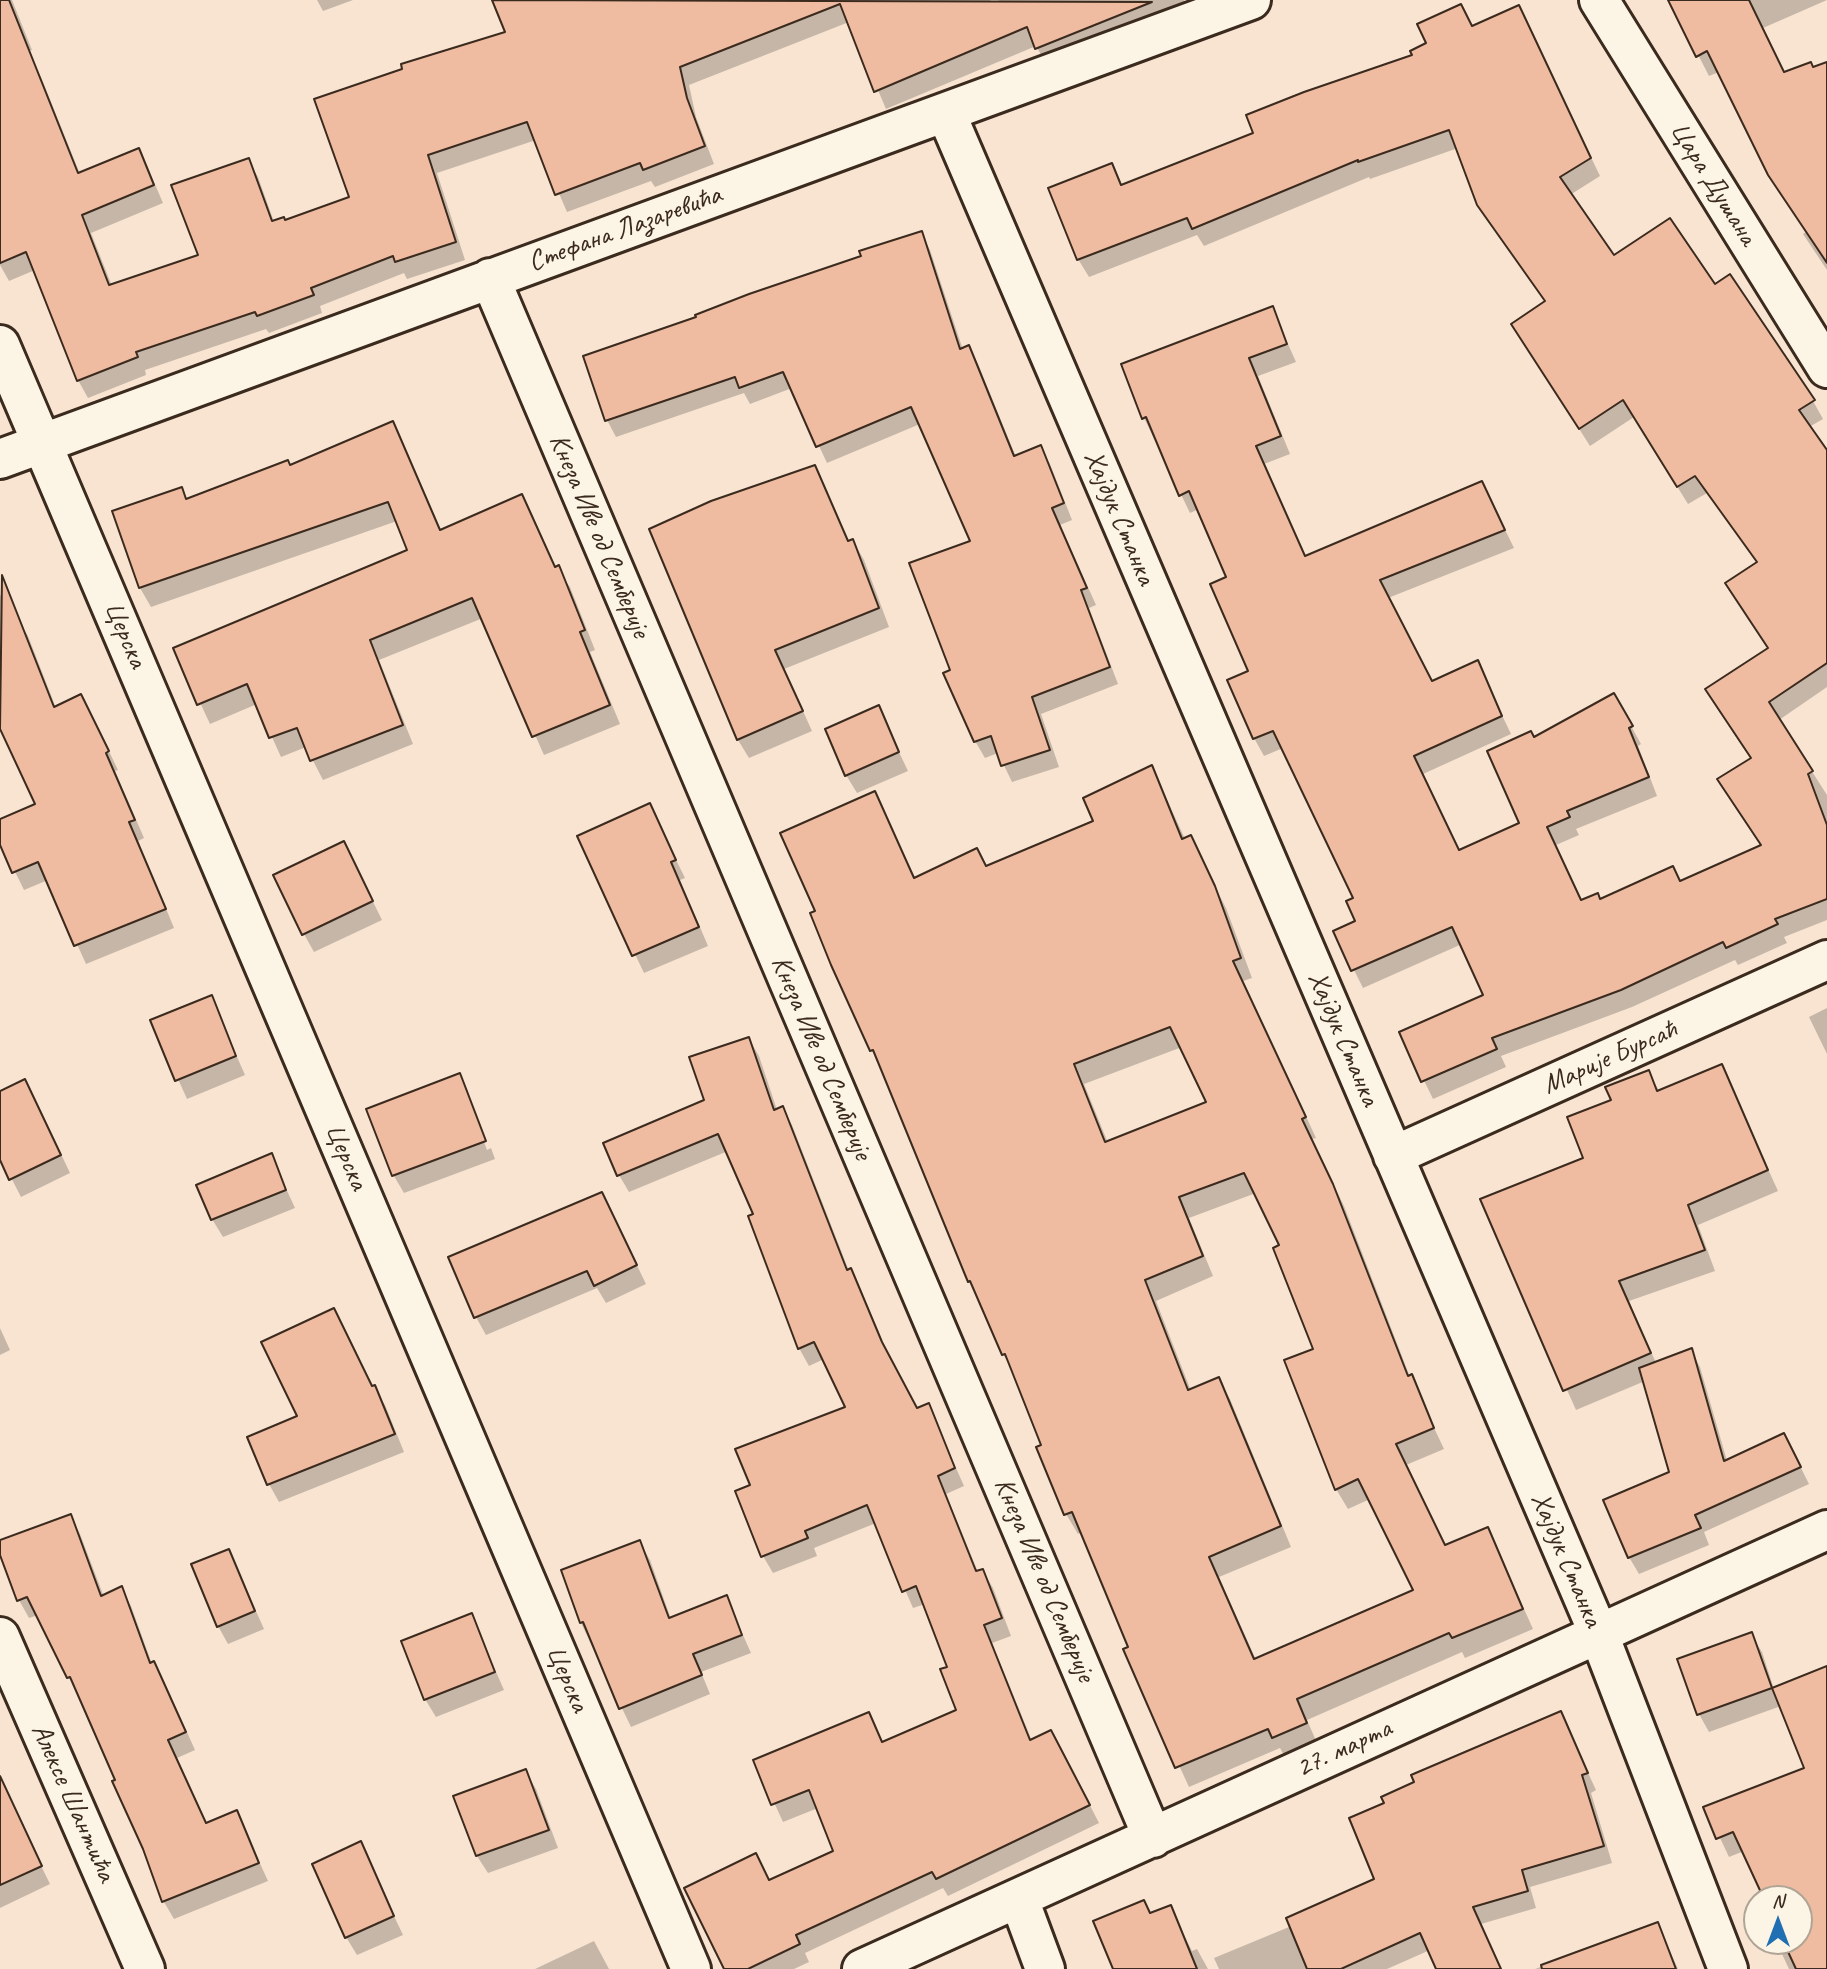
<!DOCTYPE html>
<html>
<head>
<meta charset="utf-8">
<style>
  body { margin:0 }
  #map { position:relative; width:1827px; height:1969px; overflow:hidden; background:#f8e4d1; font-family:Caveat,sans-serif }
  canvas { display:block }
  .north { position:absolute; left:1743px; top:1885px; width:70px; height:70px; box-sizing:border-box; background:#fcf5e5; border:2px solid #afa495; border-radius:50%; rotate:0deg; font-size:19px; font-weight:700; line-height:28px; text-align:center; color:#3b2a1e }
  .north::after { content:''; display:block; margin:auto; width:24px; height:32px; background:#1f6fb2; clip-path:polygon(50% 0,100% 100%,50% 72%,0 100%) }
</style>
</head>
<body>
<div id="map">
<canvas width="1827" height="1969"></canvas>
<div class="north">N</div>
</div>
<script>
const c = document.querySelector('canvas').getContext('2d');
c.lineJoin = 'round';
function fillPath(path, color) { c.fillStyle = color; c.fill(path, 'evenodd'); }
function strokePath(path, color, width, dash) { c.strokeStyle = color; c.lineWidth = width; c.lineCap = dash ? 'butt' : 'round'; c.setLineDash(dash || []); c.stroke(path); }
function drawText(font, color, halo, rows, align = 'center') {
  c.font = font + ' Caveat,sans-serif'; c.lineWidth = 5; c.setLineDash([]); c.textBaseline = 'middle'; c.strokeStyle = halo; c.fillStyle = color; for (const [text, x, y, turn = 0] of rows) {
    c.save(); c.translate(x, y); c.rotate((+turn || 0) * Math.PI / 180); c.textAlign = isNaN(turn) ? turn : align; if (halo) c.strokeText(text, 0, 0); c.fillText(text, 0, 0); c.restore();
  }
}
const shadow = new Path2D(`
  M0,0H12L32,50L4,61L0,55Z
  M317,0H353L323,11Z
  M494,0H990L992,3L1000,0H1184L1188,12L1047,65L1036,46L886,109L849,22L689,85L696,117L714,164L655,187L651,181L567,212L536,140L437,173L465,260L407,279L404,273L320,306L322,313L269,333L266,329L145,370L146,375L88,398L78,380L35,270L9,281L0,265V72L31,60L41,77L80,174L138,150L148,168L163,203L91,233L112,286L200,256L248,160L258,177L274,222H285L352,198L508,33Z
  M1670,0H1827L1763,28L1785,74L1827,64V270L1803,234L1806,232L1719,72L1709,76Z
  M1519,7L1600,176L1570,195L1613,258L1714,286L1813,401L1823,419L1809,427L1827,451V687L1779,720L1827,795V920L1784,937L1787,943L1738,965L1735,960L1632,1007L1501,1056L1506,1067L1433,1099L1401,1033L1485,996L1462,944L1363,988L1335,932L1357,921L1355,899L1283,748L1264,756L1254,738L1250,672L1228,578L1199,509L1190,513L1144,418L1272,308L1296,362L1258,376L1290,454L1264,464L1306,557L1482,483L1514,548L1388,598L1432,683L1477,663L1511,734L1423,774L1460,852L1522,824L1534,739L1614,695L1641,744L1638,746L1657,796L1576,829L1579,835L1556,845L1582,901H1601L1681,883L1762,847L1752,759L1769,649L1758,564L1707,493L1688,504L1634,417L1590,446L1524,342L1546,303L1480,206L1458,148L1370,179L1369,177L1204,246L1197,235L1089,277L1078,259L1111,165L1123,186L1255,134Z
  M921,233L930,250L963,350L969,347L978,364L1016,457L1040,447L1050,464L1072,520L1060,525L1096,605L1089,608L1118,684L1041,714L1059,767L1012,782L998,753L985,758L975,741L952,671L972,542L920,424L827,463L792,388L750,404L744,393L616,437L607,420L698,318Z
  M392,423L441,532L522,496L556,568L570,587L595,650L590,652L620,724L544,755L483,618L379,660L413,744L323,780L306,747L281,757L257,704L210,724L175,649L409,551L397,521L151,607L140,588L114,512L181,489L187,500L291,467Z
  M814,467L850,543L853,541L864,560L889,627L784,669L812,731L749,758L738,740L651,530Z
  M0,594L9,618H17L28,636L56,708L91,714L118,770L115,771L144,838L138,841L174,928L86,964L48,880L24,890L0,841V821L38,805L0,725Z
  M878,708L908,771L857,793L846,775Z
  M1152,767L1185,839L1190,837L1226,908L1252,978L1243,981L1316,1138L1312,1139L1344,1206L1410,1377L1444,1449L1406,1465L1446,1547L1488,1529L1533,1629L1465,1658L1462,1652L1307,1720L1317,1743L1285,1757L1280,1748L1189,1787L1126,1650L1130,1648L1082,1532L1078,1534L1066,1514L1038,1448L1044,1446L1015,1376L1003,1354L883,1070L872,1050L817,912L874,793L916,879L987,867L1095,822ZM1182,1047L1209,1103L1108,1143L1084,1084ZM1256,1193L1281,1246L1315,1351L1336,1489L1348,1509L1370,1499L1415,1591L1256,1660L1219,1577L1291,1547L1230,1399L1218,1379L1191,1391L1156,1301L1213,1276L1189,1218Z
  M649,805L685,878L680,880L708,946L644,973L579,837Z
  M344,843L382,920L314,952L304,934Z
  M211,998L245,1075L187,1099L152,1021Z
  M1827,1008V1054L1809,1017Z
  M749,1039L759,1056L777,1110L782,1108L792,1125L849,1271L860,1288L891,1362L917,1410L928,1405L964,1486L946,1494L978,1572L983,1571L993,1588L1011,1636L992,1643L1032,1741L1061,1749L1099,1823L948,1896L943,1888L805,1953L809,1962L794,1969H726L770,1882L836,1852L818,1808L783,1822L755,1761L868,1715L883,1743L959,1710L949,1668L925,1604L913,1608L876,1523L814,1548L817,1556L773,1573L763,1556L752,1486L848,1408L824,1359L809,1366L799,1348L755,1215L728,1151L629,1192L619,1175L706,1101Z
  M1721,1066L1778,1191L1698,1225L1715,1271L1629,1301L1656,1363L1691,1350L1700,1367L1727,1461L1793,1452L1809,1484L1704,1532L1709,1545L1639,1574L1629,1557L1671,1473L1645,1381L1576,1410L1482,1200L1586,1159L1613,1101L1648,1072L1660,1092Z
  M459,1075L468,1091H465L487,1150L491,1148L495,1159L404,1193L394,1176L369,1110Z
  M0,1093L35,1099L70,1173L21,1197L0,1156Z
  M271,1156L295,1208L223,1237L212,1219Z
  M611,1212L646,1284L606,1303L597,1288L486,1335L476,1317Z
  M333,1310L373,1388L385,1405L404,1452L279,1502L269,1484L300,1417Z
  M0,1328L10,1350L0,1355Z
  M70,1516L80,1534L104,1597L121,1589L131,1606L152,1664L164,1681L195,1750L177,1758L207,1825L237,1813L268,1881L174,1919L164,1902L115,1782L117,1781L79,1695L38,1615L29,1618L19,1600L0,1550V1542Z
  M640,1543L650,1560L671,1619L726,1597L751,1653L701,1672L710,1694L631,1727L581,1623L563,1571Z
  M229,1551L264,1629L228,1644L218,1626Z
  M471,1615L504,1690L436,1717L425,1699Z
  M1751,1635L1762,1652L1774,1689L1827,1668V1969H1789L1776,1941H1799V1899H1766L1744,1851L1729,1857L1706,1808L1806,1769L1781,1706L1709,1732L1699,1714Z
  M1560,1713L1596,1790L1591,1793L1612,1863L1530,1887L1536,1908L1481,1924L1497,1959L1473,1969H1439L1430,1950L1387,1969H1219L1214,1958L1289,1927L1286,1920L1376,1880L1387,1804Z
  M525,1771L536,1789L558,1848L488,1873L477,1856L455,1797Z
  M17,1817L50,1884L0,1908V1825Z
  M360,1844L403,1935L357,1955L346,1937Z
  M1170,1907L1192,1951L1197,1949L1208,1969H1113Z
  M1658,1924L1678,1969H1535Z
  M594,1941L609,1969H535Z`);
const building = new Path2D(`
  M0,0H9L78,173L139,148L154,185L82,215L109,285L198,255L171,185L249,158L272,221L284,217L285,220L349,197L314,99L402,69L401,64L505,32L492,0L1152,2L1035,49L1027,27L874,92L840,4L680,67L687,98L705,146L643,170L640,163L555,195L527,122L428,155L456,242L395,262L393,256L311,288L314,295L257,316L255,312L136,352L138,357L77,381L26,252L0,263Z
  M1668,0H1749L1784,72L1811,62L1813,67L1827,62V263L1768,175L1707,51L1696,57Z
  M1461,4L1472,26L1519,5L1591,158L1560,177L1614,255L1670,218L1715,284L1730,274L1815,400L1799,410L1827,450V663L1769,702L1813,771L1808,774L1827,825V899L1775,919L1778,924L1726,948L1723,942L1621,990L1492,1038L1497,1049L1421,1082L1399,1032L1483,995L1452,927L1351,971L1333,931L1355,921L1346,901L1353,898L1273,731L1253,739L1227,680L1248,671L1210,584L1226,577L1189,491L1179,496L1146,417L1142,419L1121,364L1273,306L1287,344L1249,358L1281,436L1256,446L1305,556L1482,481L1505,530L1380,580L1432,681L1478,660L1502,716L1414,756L1459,850L1519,823L1487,751L1531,731L1534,737L1614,693L1633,726L1629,728L1649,777L1567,811L1570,817L1547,827L1581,900L1598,893L1600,899L1673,866L1680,881L1761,845L1717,779L1751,758L1705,689L1768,648L1725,583L1757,562L1695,476L1677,487L1623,400L1579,429L1511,324L1545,301L1477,205L1449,130L1358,162V160L1192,229L1187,218L1077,260L1048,188L1112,163L1121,185L1253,133L1246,115L1304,92L1412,55L1410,51L1426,43L1417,24Z
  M922,231L960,349L969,345L1014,456L1041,445L1064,503L1052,508L1087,588L1081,590L1110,667L1032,697L1050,750L1001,766L991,736L974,742L943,673L950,670L909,563L970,541L911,407L816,447L783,372L739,388L735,377L605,421L583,356L696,317L695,315L749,294L861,256L859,251Z
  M393,421L440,530L522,494L555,567L559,565L585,630L580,632L610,705L532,737L472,598L370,640L403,725L310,761L297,728L269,738L247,684L197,705L173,648L407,550L388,502L139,588L112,511L182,487L186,499L288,460L290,465Z
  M815,465L848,541L853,539L879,608L775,650L803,711L737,740L649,529L711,501Z
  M2,575L54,707L81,694L109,751L106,753L135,820L129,822L166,909L74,946L38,862L12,873L0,845V819L35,804L0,729Z
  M879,705L899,752L845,776L825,729Z
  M1152,765L1182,839L1191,835L1215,886L1241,958L1233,961L1306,1117L1302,1119L1333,1184L1408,1376L1412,1374L1434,1428L1396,1444L1445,1545L1488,1527L1523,1609L1452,1638L1449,1633L1297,1699L1307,1723L1272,1738L1268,1729L1175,1768L1123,1649L1128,1647L1072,1512L1064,1515L1036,1447L1041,1445L1005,1354L1002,1355L970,1281L968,1282L873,1050L870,1051L831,965L810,913L815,911L780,833L875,791L914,878L977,848L986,866L1093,821L1083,798ZM1170,1027L1206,1102L1105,1142L1074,1064ZM1244,1173L1279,1245L1273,1248L1313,1349L1284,1360L1335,1490L1358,1479L1413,1590L1254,1659L1209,1557L1281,1526L1219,1377L1188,1390L1145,1280L1203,1256L1179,1197Z
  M650,803L676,860L671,862L699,927L632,956L577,836Z
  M344,841L373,901L302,935L273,875Z
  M212,995L236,1056L175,1081L150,1020Z
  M749,1037L774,1110L783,1106L847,1270L851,1268L882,1342L917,1408L929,1403L955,1468L938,1476L976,1571L983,1569L1002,1618L984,1625L1030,1740L1051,1730L1090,1805L936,1879L932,1872L796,1935L800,1944L748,1969H724L684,1888L756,1853L769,1880L833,1851L809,1790L771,1805L753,1760L869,1712L882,1742L956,1710L940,1669L947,1667L916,1586L902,1592L867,1505L805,1531L808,1538L761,1557L735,1491L750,1485L735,1449L845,1407L814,1342L798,1349L748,1216L753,1214L718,1134L617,1176L603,1143L704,1100L689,1057Z
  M1722,1064L1768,1170L1688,1205L1705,1250L1619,1281L1651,1353L1563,1391L1480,1199L1583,1158L1567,1117L1611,1100L1605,1087L1649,1070L1657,1091Z
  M460,1073L486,1141L392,1176L366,1109Z
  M25,1079L61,1155L9,1180L0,1160V1091Z
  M272,1153L286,1190L211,1220L196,1185Z
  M602,1192L637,1265L594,1286L587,1271L474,1318L448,1257Z
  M334,1308L372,1386L375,1385L395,1434L267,1485L247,1437L297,1416L261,1342Z
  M1692,1348L1724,1461L1784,1433L1801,1467L1695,1515L1701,1528L1628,1558L1603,1500L1669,1472L1639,1368Z
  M71,1514L101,1596L122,1586L150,1663L154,1661L186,1732L168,1740L206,1823L237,1810L259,1863L162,1902L143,1849L112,1781L115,1780L70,1677L67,1678L27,1597L17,1601L0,1555V1540Z
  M640,1540L669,1618L727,1595L742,1635L693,1654L702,1675L619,1709L583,1622L580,1623L561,1570Z
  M229,1549L255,1611L217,1627L191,1564Z
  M472,1613L495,1672L424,1700L401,1641Z
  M1752,1632L1772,1688L1697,1715L1677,1659Z
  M1827,1666V1969H1796L1783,1941H1799V1899H1764L1733,1832L1716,1839L1703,1807L1804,1768L1772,1688Z
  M1561,1711L1588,1773L1582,1775L1604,1846L1522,1870L1528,1891L1473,1907L1501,1969H1436L1420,1933L1341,1969H1307L1286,1918L1374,1879L1349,1818L1384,1803L1381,1797L1414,1782L1411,1775Z
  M526,1769L549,1830L476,1856L453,1796Z
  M0,1776L42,1866L0,1885Z
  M361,1841L394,1916L345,1938L312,1864Z
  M1144,1900L1150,1913L1171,1905L1197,1969H1113L1093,1921Z
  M1658,1922L1676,1969H1542L1541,1965Z`);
const minor = new Path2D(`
  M1599,0L1827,368
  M946,113L1598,1632L1728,1969
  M490,278L1153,1838
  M0,345L691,1969
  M0,459L1251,0
  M1393,1156L1827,960
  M0,1637L145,1969
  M1019,1899L1045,1969
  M862,1969L1827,1530`);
const streetNames = [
  ["Цара Душана",1713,184,58],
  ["Стефана Лазаревића",625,229,-20],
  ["Хајдук Станка",1119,518,67],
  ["Кнеза Иве од Семберије",599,536,67],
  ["Церска",125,635,67],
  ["Хајдук Станка",1343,1039,67],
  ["Кнеза Иве од Семберије",821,1058,67],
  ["Марије Бурсаћ",1610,1058,-24],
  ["Церска",346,1157,67],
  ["Хајдук Станка",1566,1560,67],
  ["Кнеза Иве од Семберије",1044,1580,67],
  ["Церска",567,1679,67],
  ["27. марта",1344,1749,-25],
  ["Алексе Шантића",73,1803,66]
];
fillPath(shadow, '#0003');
fillPath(building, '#efbca1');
strokePath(building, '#3b2a1e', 2);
strokePath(minor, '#3b2a1e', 44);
strokePath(minor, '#fcf5e5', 38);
drawText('28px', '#3b2a1e', '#fcf5e5', streetNames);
</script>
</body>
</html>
